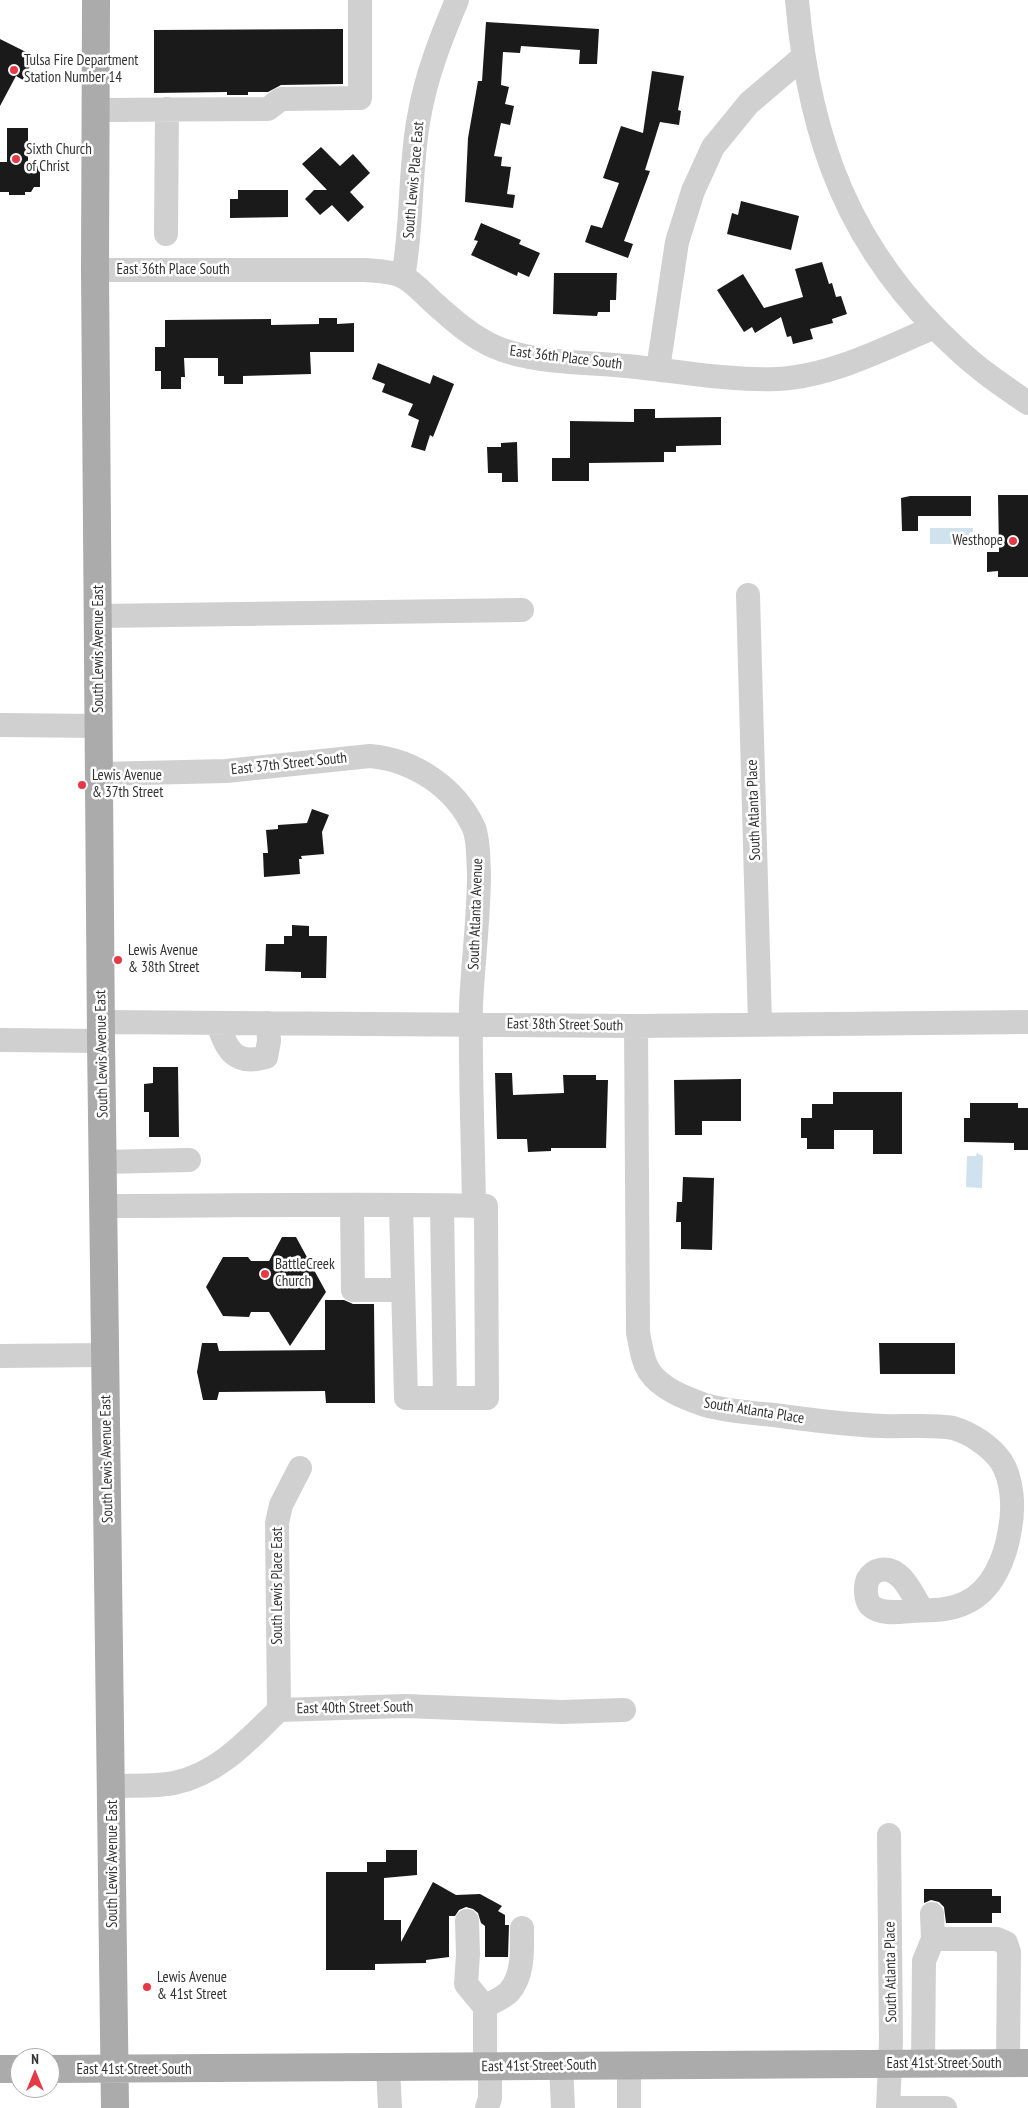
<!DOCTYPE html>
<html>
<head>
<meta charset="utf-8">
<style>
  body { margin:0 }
  #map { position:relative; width:1028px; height:2108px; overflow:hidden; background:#fff; font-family:"PT Sans Narrow",sans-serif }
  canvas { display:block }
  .north { position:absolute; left:10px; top:2048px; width:50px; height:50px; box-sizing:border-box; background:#fff; border:1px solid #adadad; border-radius:50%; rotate:0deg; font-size:14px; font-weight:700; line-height:20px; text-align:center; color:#333 }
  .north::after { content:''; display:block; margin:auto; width:18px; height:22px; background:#e63946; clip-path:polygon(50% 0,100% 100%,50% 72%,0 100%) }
</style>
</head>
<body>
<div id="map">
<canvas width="1028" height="2108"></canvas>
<div class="north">N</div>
</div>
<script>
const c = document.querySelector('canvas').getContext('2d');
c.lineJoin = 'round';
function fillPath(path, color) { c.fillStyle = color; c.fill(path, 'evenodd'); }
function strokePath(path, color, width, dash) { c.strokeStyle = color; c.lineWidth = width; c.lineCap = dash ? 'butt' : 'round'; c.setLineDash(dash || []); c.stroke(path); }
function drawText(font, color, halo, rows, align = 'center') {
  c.font = font + ' "PT Sans Narrow",sans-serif'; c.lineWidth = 5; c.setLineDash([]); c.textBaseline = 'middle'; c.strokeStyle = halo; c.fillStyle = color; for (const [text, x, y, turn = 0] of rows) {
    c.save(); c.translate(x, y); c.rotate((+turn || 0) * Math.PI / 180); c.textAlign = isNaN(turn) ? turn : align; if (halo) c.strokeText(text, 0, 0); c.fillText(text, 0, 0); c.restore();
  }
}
const water = new Path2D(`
  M930,528H973V532L969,533V544H930Z
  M977,1153L983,1156L982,1188L966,1187L967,1156H976Z`);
const building = new Path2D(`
  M486,22L599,29L597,64H579L580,50L521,46L520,53L503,52L501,85L509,87L505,104L514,106L510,125L501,123L494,156L502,157L501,166L511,167L507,194L515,195L513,208L465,202L468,138L478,81H482Z
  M343,29V84L281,85L268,92H248V95H227V92L154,93V30Z
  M0,39L28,53L24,60L31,64L23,80L16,76L0,106Z
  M652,71L684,76L678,110L681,111L679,125L660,122L645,170L650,171L624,241L633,244L628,258L585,242L591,225L602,228L619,183L603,178L621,126L643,133Z
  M7,128H28V162L31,161L33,166H40V187H34L31,192H25V195H9V192H0V162H7Z
  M321,147L340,166L353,154L370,173L350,192L364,207L348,222L332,205L320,215L305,199L314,190H327L302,164Z
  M238,190H288V217L230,218V199H238Z
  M741,201L799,216L791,250L727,234L732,213L738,215Z
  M481,223L521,240L519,244L540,253L529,277L518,272L517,276L471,255L478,241L474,240Z
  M822,262L829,284L832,283L836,297L841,296L847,314L832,319L833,323L810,329L813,339L793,344L791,336L787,337L781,317L755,333L752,327L744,332L717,290L743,274L764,308L803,297L795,269Z
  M554,273H617L616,300H610V312H598L597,316L553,314Z
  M319,318H337V324L354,323V352H310L311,374L243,376V384H224V376H218V358H184L185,377H181V389H161V371H155V347H165V320L271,319V325L319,324Z
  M378,363L430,384L433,375L454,384L433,437L430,435L425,451L411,447L419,420L408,415L413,404L382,392L385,384L372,379Z
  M634,409H655V418L721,417V445L676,446V452H664V462L589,463V481H552V458H570V421L634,422Z
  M517,442L518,482H502V473H488L487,447H501V443Z
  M998,495H1028V577H998V571L987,572V552H999Z
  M910,496H971V516H918V531H902L901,498Z
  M312,809L329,815L322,832L324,854L301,856L302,859H299L300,874L264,877L263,853H268L266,830L278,829V825L307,823Z
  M292,925L309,926V936H327L326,978H301V972L265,971L266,944H284V936H292Z
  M153,1067H178L179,1137H149V1112H144V1084L153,1083Z
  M495,1073H512L513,1095L564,1093L563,1075H596V1080H608L606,1148H551V1151L528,1152L527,1139H497Z
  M741,1079V1121H702V1135H675L674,1080Z
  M833,1092H902V1154H873V1130H834V1149H807V1138H801V1118H812V1104H833Z
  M970,1103H1018V1108H1028V1150H1014V1143L964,1142V1118H970Z
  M683,1177L714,1178L712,1250L681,1249V1222H676L677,1202H682Z
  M282,1237H296L326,1292L290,1346L269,1312H251L249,1317L223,1316L206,1287L223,1257H248L251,1261H269Z
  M325,1300H344L353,1304H374L375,1403H326L325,1391L219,1392L217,1400H203L197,1372L202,1343H217L219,1351L325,1350Z
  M879,1343H955V1374H880Z
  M386,1850H417V1875L384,1878V1920H401V1942L433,1882L456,1895L480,1894L502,1906L498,1911L505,1915V1925H509L508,1957H485V1926L481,1923L478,1913L473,1909L466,1907L459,1910L455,1916H449V1957L426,1960V1963L375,1964V1970H326V1872H367V1862H386Z
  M924,1889H992V1896H1001V1913H992V1923H946L944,1907L939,1902L931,1900L924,1903Z`);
const minor = new Path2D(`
  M797,0C809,141 850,251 956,348C978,369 1003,386 1028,403
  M95,110L268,109L281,99L360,98V0
  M166,234L167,109
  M95,270H365C377,271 391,271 402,276C414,282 425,295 434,303C453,320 472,337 495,347C529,362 578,362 615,365C668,369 723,381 777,379C829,377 887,348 934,327
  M403,277C413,224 409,170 419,117C426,76 441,38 457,0
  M658,369L677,242L693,191L713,147L749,103L802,58
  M748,595L760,1024
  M99,616L522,610
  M0,725L99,726
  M99,774L226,771L370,756C414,760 455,787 474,828C479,841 478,859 479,873C479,917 473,961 471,1005C470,1072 473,1139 474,1206
  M101,1022L636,1026L1028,1022
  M218,1023C226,1050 235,1066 266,1057L269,1041L268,1023
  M636,1026L638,1333C641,1346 642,1360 649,1371C661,1389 685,1398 705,1405C726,1411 752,1413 774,1415C810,1420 846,1425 883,1426C903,1427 935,1424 953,1428C971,1433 990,1446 1001,1461C1013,1480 1014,1508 1010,1529C1006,1556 993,1591 965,1603C949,1611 929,1610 911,1611C899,1612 880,1615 870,1605C865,1599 865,1586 868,1579C871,1574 875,1571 880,1570C901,1565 913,1596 922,1610
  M0,1040L101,1041
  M103,1162L189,1160
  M104,1206C231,1206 359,1203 486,1206L487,1398H406L401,1206
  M352,1206L353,1290H403
  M442,1206L445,1398
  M0,1356L105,1355
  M279,1710L277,1523L281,1505L300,1468
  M113,1786C132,1785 154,1787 174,1783C218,1774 248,1740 279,1710L405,1706L562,1712L624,1710
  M889,1835L891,2042L888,2108H945
  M467,1921L468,1954L466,1984L485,2007V2067
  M933,1939H997L1006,1943L1009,1952L1008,2063
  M485,2007C492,2002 503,1998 509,1992C524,1975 522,1949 522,1928
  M923,2064L924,1961L933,1939L932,1914
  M561,2065L563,2108
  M629,2065V2108
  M388,2068L390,2108
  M487,2108L490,2098V2066`);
const major = new Path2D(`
  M96,0L95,270L101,1041L115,2108
  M0,2069H20
  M50,2069L1028,2063`);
const markers = [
  [14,70,5,"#e63946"],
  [16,159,5,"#e63946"],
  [1013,541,5,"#e63946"],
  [82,785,5,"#e63946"],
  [118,960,5,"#e63946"],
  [265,1274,5,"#e63946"],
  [147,1987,5,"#e63946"]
];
const poiNames = [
  ["Tulsa Fire Department",24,61],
  ["Station Number 14",24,78],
  ["Sixth Church",26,150],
  ["of Christ",26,167],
  ["Westhope",1003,541,"right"],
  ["Lewis Avenue",92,776],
  ["& 37th Street",92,793],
  ["Lewis Avenue",128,951],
  ["& 38th Street",128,968],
  ["BattleCreek",275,1265],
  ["Church",275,1282],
  ["Lewis Avenue",157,1978],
  ["& 41st Street",157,1995]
];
const streetNames = [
  ["South Lewis Place East",414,180,-85],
  ["East 36th Place South",173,270],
  ["East 36th Place South",566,358,7],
  ["South Lewis Avenue East",99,649,-90],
  ["East 37th Street South",289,764,-6],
  ["South Atlanta Place",754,810,-92],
  ["South Atlanta Avenue",476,914,-88],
  ["East 38th Street South",565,1025,1],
  ["South Lewis Avenue East",102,1054,-91],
  ["South Atlanta Place",754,1411,9],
  ["South Lewis Avenue East",107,1459,-91],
  ["South Lewis Place East",278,1586,-90],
  ["East 40th Street South",355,1708,-1],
  ["South Lewis Avenue East",113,1864,-90],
  ["South Atlanta Place",891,1972,-91],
  ["East 41st Street South",944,2064],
  ["East 41st Street South",539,2066,-1],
  ["East 41st Street South",134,2070]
];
fillPath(water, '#cfe2ee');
fillPath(building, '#1a1a1a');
strokePath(minor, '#d0d0d0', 24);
strokePath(major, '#ababab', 28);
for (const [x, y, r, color] of markers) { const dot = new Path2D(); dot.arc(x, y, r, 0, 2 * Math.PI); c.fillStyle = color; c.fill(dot); strokePath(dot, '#fff', 2); }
drawText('15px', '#333', '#fff', poiNames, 'left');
drawText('15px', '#333', '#fff', streetNames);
</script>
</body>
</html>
